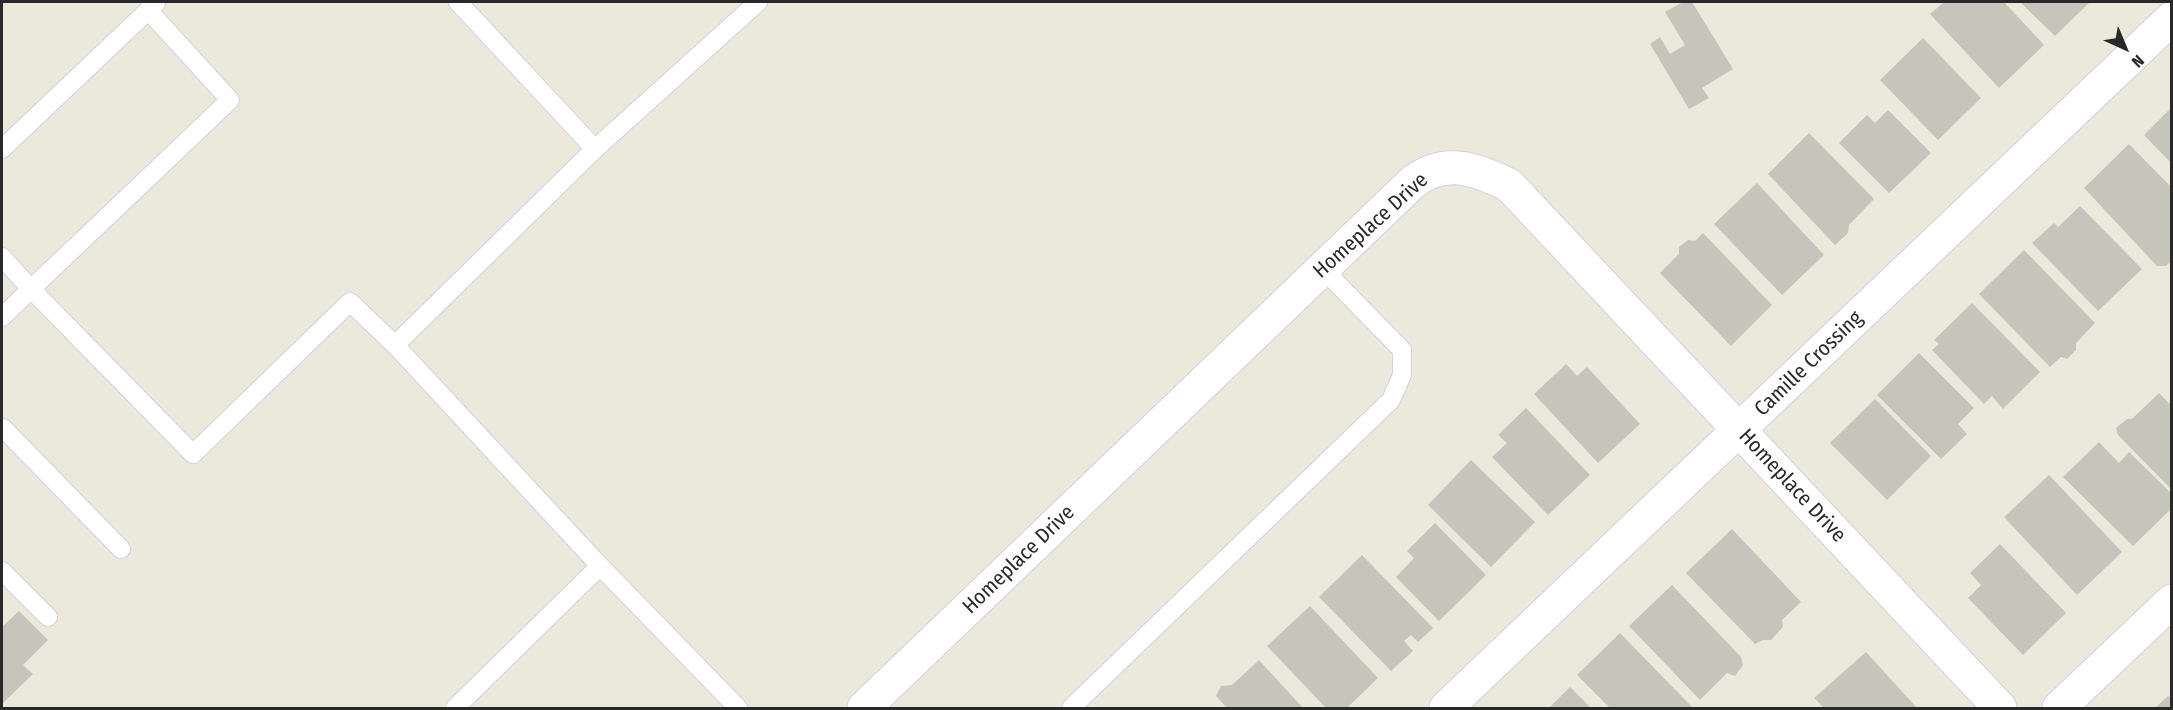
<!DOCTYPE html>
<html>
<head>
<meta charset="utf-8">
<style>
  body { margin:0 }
  #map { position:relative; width:2173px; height:710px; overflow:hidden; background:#ebe9db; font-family:"Fira Sans Condensed",sans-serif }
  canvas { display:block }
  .frame { position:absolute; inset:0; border:3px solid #292929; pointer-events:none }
  .north { position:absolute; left:2095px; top:18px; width:60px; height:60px; -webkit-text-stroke:4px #fff; paint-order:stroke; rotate:136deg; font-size:16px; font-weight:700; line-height:24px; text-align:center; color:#292929 }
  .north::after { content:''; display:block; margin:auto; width:21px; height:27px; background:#292929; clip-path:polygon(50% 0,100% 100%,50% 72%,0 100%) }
</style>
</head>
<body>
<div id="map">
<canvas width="2173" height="710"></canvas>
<div class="frame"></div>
<div class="north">N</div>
</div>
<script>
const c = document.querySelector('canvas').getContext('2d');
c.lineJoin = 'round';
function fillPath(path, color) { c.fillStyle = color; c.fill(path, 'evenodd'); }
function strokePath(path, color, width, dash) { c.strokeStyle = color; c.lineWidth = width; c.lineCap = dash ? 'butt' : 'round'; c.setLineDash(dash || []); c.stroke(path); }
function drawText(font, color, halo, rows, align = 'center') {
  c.font = font + ' "Fira Sans Condensed",sans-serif'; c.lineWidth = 6; c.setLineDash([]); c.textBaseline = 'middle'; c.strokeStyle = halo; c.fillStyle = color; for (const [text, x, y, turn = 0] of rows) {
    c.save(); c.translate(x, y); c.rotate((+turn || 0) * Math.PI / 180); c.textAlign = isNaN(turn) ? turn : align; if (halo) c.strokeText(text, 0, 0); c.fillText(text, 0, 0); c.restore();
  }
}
const building = new Path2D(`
  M1683,2H1692L1733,69L1702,88L1709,98L1689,109L1650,44L1660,37L1670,54L1685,45L1665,12Z
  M1944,2H2004L2044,45L1999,88L1930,14Z
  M2020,2H2090L2055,36Z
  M1923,38L1981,98L1938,140L1880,80Z
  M2172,107V164L2144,135Z
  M1888,110L1931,153L1889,193L1839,143L1867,115L1875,123Z
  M1809,133L1874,199L1849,225L1848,233L1835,245L1768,174Z
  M2129,144L2172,188V260L2166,266H2157L2084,188Z
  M1757,183L1824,255L1782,295L1714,224Z
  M2080,206L2142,269L2098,311L2032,243L2054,223L2058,227Z
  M1703,233L1772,305L1731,346L1660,273L1679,254V247L1688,240L1695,241Z
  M2024,250L2095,323L2076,343V350L2067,359L2061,357L2050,367L1979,294Z
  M1972,303L2040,372L2003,409L1992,396L1984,404L1932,350L1939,344L1934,340Z
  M1919,353L1974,408L1958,424L1967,434L1941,459L1877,395Z
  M1566,364L1577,376L1587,367L1640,424L1598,463L1534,394Z
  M2159,393L2172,406V490L2118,435L2116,428L2127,419H2132Z
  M1875,399L1931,456L1887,500L1830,443Z
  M1526,408L1590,475L1548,515L1492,457L1507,443L1498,435Z
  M2099,442L2119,463L2129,452L2172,494V508L2133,546L2063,477Z
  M1471,460L1535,522L1491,567L1428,505Z
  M2049,475L2122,552L2077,595L2004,517Z
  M1435,523L1486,575L1439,621L1396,577L1414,558L1407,551Z
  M1732,529L1801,602L1782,620L1783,627L1771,640H1763L1755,644L1686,573Z
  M2000,544L2066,613L2023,655L1968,598L1981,585L1970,573Z
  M1362,555L1433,628L1418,642L1411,635L1404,641L1413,651L1391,671L1319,597Z
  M1672,585L1741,657L1743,665L1735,676L1727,673L1700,700L1629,626Z
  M1310,606L1378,678L1347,708H1326L1267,646Z
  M19,611L48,640L23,665L33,674L2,704V627Z
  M1620,633L1692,707L1690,708H1610L1577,675Z
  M1866,652L1917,708H1824L1814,698Z
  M1259,660L1303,708H1227L1216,696L1221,686L1232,685Z
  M1570,687L1591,708H1549Z
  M2168,696L2172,699V708H2155Z`);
const lane = new Path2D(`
  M458,2L595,149L758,2
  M148,10L230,100L31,289L193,454L350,302L395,345L595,149
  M2,149L156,3
  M2,257L31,289L2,317
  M395,345L600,566
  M2,430L3,428L121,549
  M2,571L48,617
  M455,708L600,566L738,708
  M1071,708L1391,400L1402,375V350L1323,269`);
const street = new Path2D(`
  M864,708L1413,182C1445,157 1476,169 1509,185L2000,708
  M1446,708L2172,18
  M2059,708L2172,601`);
const streetNames = [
  ["Homeplace Drive",1371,226,-42],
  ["Camille Crossing",1809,364,-44],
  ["Homeplace Drive",1792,486,47],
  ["Homeplace Drive",1019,560,-44]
];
fillPath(building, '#c6c5bb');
strokePath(lane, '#d3d1e1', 20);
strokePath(street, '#d3d1e1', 35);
strokePath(lane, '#fff', 18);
strokePath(street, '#fff', 33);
drawText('21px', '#292929', '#fff', streetNames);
</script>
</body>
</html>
